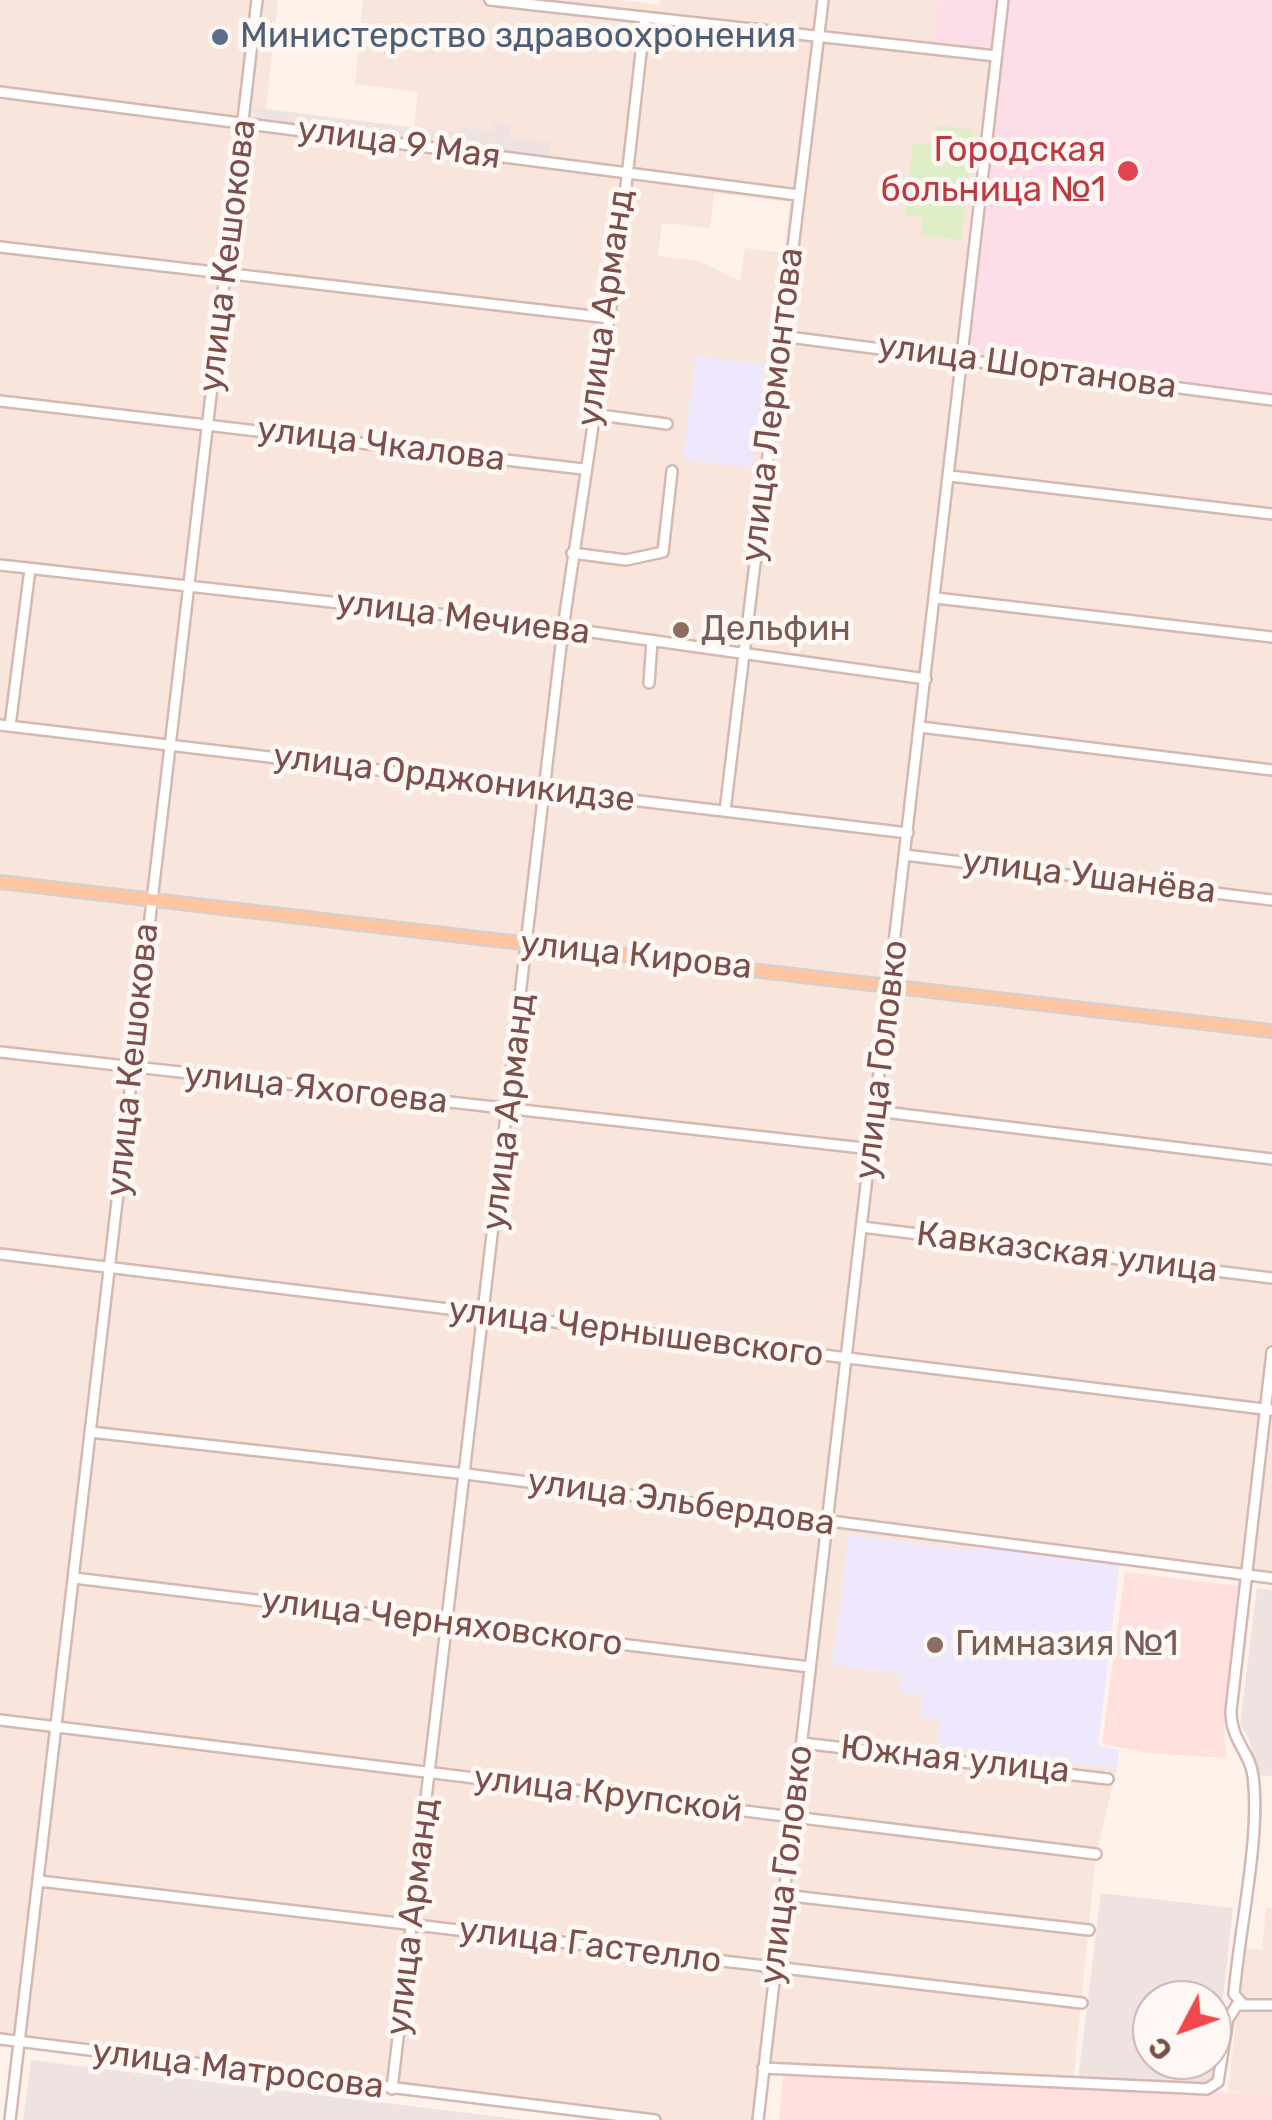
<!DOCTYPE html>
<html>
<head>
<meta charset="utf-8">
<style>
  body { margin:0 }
  #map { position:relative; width:1272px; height:2120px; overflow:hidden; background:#fef2eb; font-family:Rubik,sans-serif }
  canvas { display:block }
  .north { position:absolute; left:1132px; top:1980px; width:100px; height:100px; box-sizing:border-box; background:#fff7f3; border:2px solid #cbb4af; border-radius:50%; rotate:229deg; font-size:28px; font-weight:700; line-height:40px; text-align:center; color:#7c504a }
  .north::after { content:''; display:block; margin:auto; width:35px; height:45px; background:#f0484b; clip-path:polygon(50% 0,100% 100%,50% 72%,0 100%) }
</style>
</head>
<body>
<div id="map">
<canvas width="1272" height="2120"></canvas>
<div class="north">С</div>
</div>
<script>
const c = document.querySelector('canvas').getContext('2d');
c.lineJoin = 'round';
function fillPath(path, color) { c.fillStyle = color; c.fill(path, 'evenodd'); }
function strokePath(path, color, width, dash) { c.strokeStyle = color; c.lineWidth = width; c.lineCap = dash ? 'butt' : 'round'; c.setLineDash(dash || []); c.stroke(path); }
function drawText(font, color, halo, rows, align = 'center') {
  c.font = font + ' Rubik,sans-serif'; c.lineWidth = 10; c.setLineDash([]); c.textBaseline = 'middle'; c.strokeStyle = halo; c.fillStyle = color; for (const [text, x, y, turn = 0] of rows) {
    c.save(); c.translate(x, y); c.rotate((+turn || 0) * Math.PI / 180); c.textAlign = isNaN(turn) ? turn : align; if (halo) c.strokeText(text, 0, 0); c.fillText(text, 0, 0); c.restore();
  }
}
const residential = new Path2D(`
  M0,0H278L266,109L414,128L418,92L355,84L363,0H620L659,5L661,0H938L932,49L996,56L1272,400V1578L974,1542L973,1551L849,1534L832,1664L901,1674L940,1719L937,1745L1117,1769L1096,1854L1073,2084L764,2068L758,2120H655L0,2039ZM714,193L790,202L784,253L745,248L740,281L699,261L658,256L662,223L710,228Z
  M1266,1908H1272V2095L1228,2092L1244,1948L1262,1950Z`);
const commercial = new Path2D(`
  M1125,1572L1238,1586L1224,1730L1226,1758L1148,1753L1102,1744Z
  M784,2070L1272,2095V2120H779Z`);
const industrial = new Path2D(`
  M255,108L457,133L458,127L493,131L494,123L511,125L510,138L550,142L548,161L467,147L435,146L434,141L428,144L253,122Z
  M1257,1588L1272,1590V1776L1259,1775L1249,1739L1240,1725Z
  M1101,1893L1233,1908L1214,2081L1200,2085L1078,2079ZM1152,2000H1212V2060H1152Z
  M31,2060L526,2120H23Z`);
const education = new Path2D(`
  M695,355L765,364L752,468L683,459Z
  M849,1534L972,1551L975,1541L1120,1560L1098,1746L1119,1750L1117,1769L937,1745L940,1720L919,1717L922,1695L899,1692L901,1674L832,1665Z`);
const medical = new Path2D(`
  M938,0H1272V400L964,361L996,57L932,49Z`);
const green = new Path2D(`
  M935,125L973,130L961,240L921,235L923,218L905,215L913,143L932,145Z`);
const minor = new Path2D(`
  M490,0L996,56
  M0,92L798,195
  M0,247L609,318
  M781,336L1272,400
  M0,401L583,469
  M592,414L667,424
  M950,476L1272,514
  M572,553L626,560L663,552L672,471
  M0,565L563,628L926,679
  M936,598L1272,637
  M649,683L652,641
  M0,725L908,833
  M10,726L30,569
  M920,727L1272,770
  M725,811L823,0
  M905,855L1272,900
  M0,1052L872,1149
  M876,1111L1272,1159
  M862,1227L1272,1278
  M0,1254L1272,1410
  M90,1432L466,1474L1272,1578
  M74,1578L810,1667
  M0,1720L1096,1854
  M802,1743L1108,1779
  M39,1881L1082,2003
  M783,1895L1089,1930
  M1241,2002L1234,1994C1239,1931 1261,1837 1253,1776C1250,1751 1231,1742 1231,1711L1272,1352
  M0,2039L655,2120
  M763,2068L1207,2089L1218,2082L1228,2019L1237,2005H1272
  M392,2089L563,628L618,257L645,17
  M10,2120L257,0
  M758,2120L1003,0`);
const major = new Path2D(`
  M0,882L1272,1031`);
const markers = [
  [220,37,10,"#5c6f8a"],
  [1128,171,12,"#e0444e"],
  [681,630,10,"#8d6e63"],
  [935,1645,10,"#8d6e63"]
];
const serviceNames = [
  ["Министерство здравоохронения",240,37]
];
const streetNames = [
  ["улица 9 Мая",399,144,8],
  ["улица Кешокова",228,256,-83],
  ["улица Арманд",606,308,-82],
  ["улица Шортанова",1027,367,8],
  ["улица Лермонтова",773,405,-83],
  ["улица Чкалова",381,445,7],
  ["улица Мечиева",463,618,7],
  ["улица Орджоникидзе",454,779,7],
  ["улица Ушанёва",1089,877,7],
  ["улица Кирова",636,956,6],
  ["улица Кешокова",133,1060,-84],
  ["улица Головко",882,1060,-83],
  ["улица Яхогоева",316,1089,6],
  ["улица Арманд",509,1112,-83],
  ["Кавказская улица",1067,1253,7],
  ["улица Чернышевского",636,1333,7],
  ["улица Эльбердова",681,1503,8],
  ["улица Черняховского",442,1623,7],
  ["Южная улица",955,1760,6],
  ["улица Крупской",608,1795,7],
  ["улица Головко",787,1865,-83],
  ["улица Арманд",413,1917,-83],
  ["улица Гастелло",590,1946,7],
  ["улица Матросова",238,2070,7]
];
const healthNames = [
  ["Городская",1106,151],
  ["больница №1",1106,191]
];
const educationNames = [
  ["Дельфин",701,630],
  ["Гимназия №1",955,1645]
];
fillPath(residential, '#f8e5db');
fillPath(commercial, '#ffe0de');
fillPath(industrial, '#eee3e0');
fillPath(education, '#efe7fb');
fillPath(medical, '#fddde8');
fillPath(green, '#e0eec7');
strokePath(minor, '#d5b8b1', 14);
strokePath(major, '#dacecc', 16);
strokePath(minor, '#fff', 9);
strokePath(major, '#ffc5a1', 11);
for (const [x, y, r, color] of markers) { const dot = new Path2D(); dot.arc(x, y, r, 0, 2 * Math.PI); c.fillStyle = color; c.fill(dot); strokePath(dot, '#fff7f3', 4); }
drawText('35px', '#4e5e75', '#fff7f3', serviceNames, 'left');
drawText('35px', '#7c504a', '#fff7f3', streetNames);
drawText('35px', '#be3a42', '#fff7f3', healthNames, 'right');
drawText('35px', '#785e54', '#fff7f3', educationNames, 'left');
</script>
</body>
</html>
